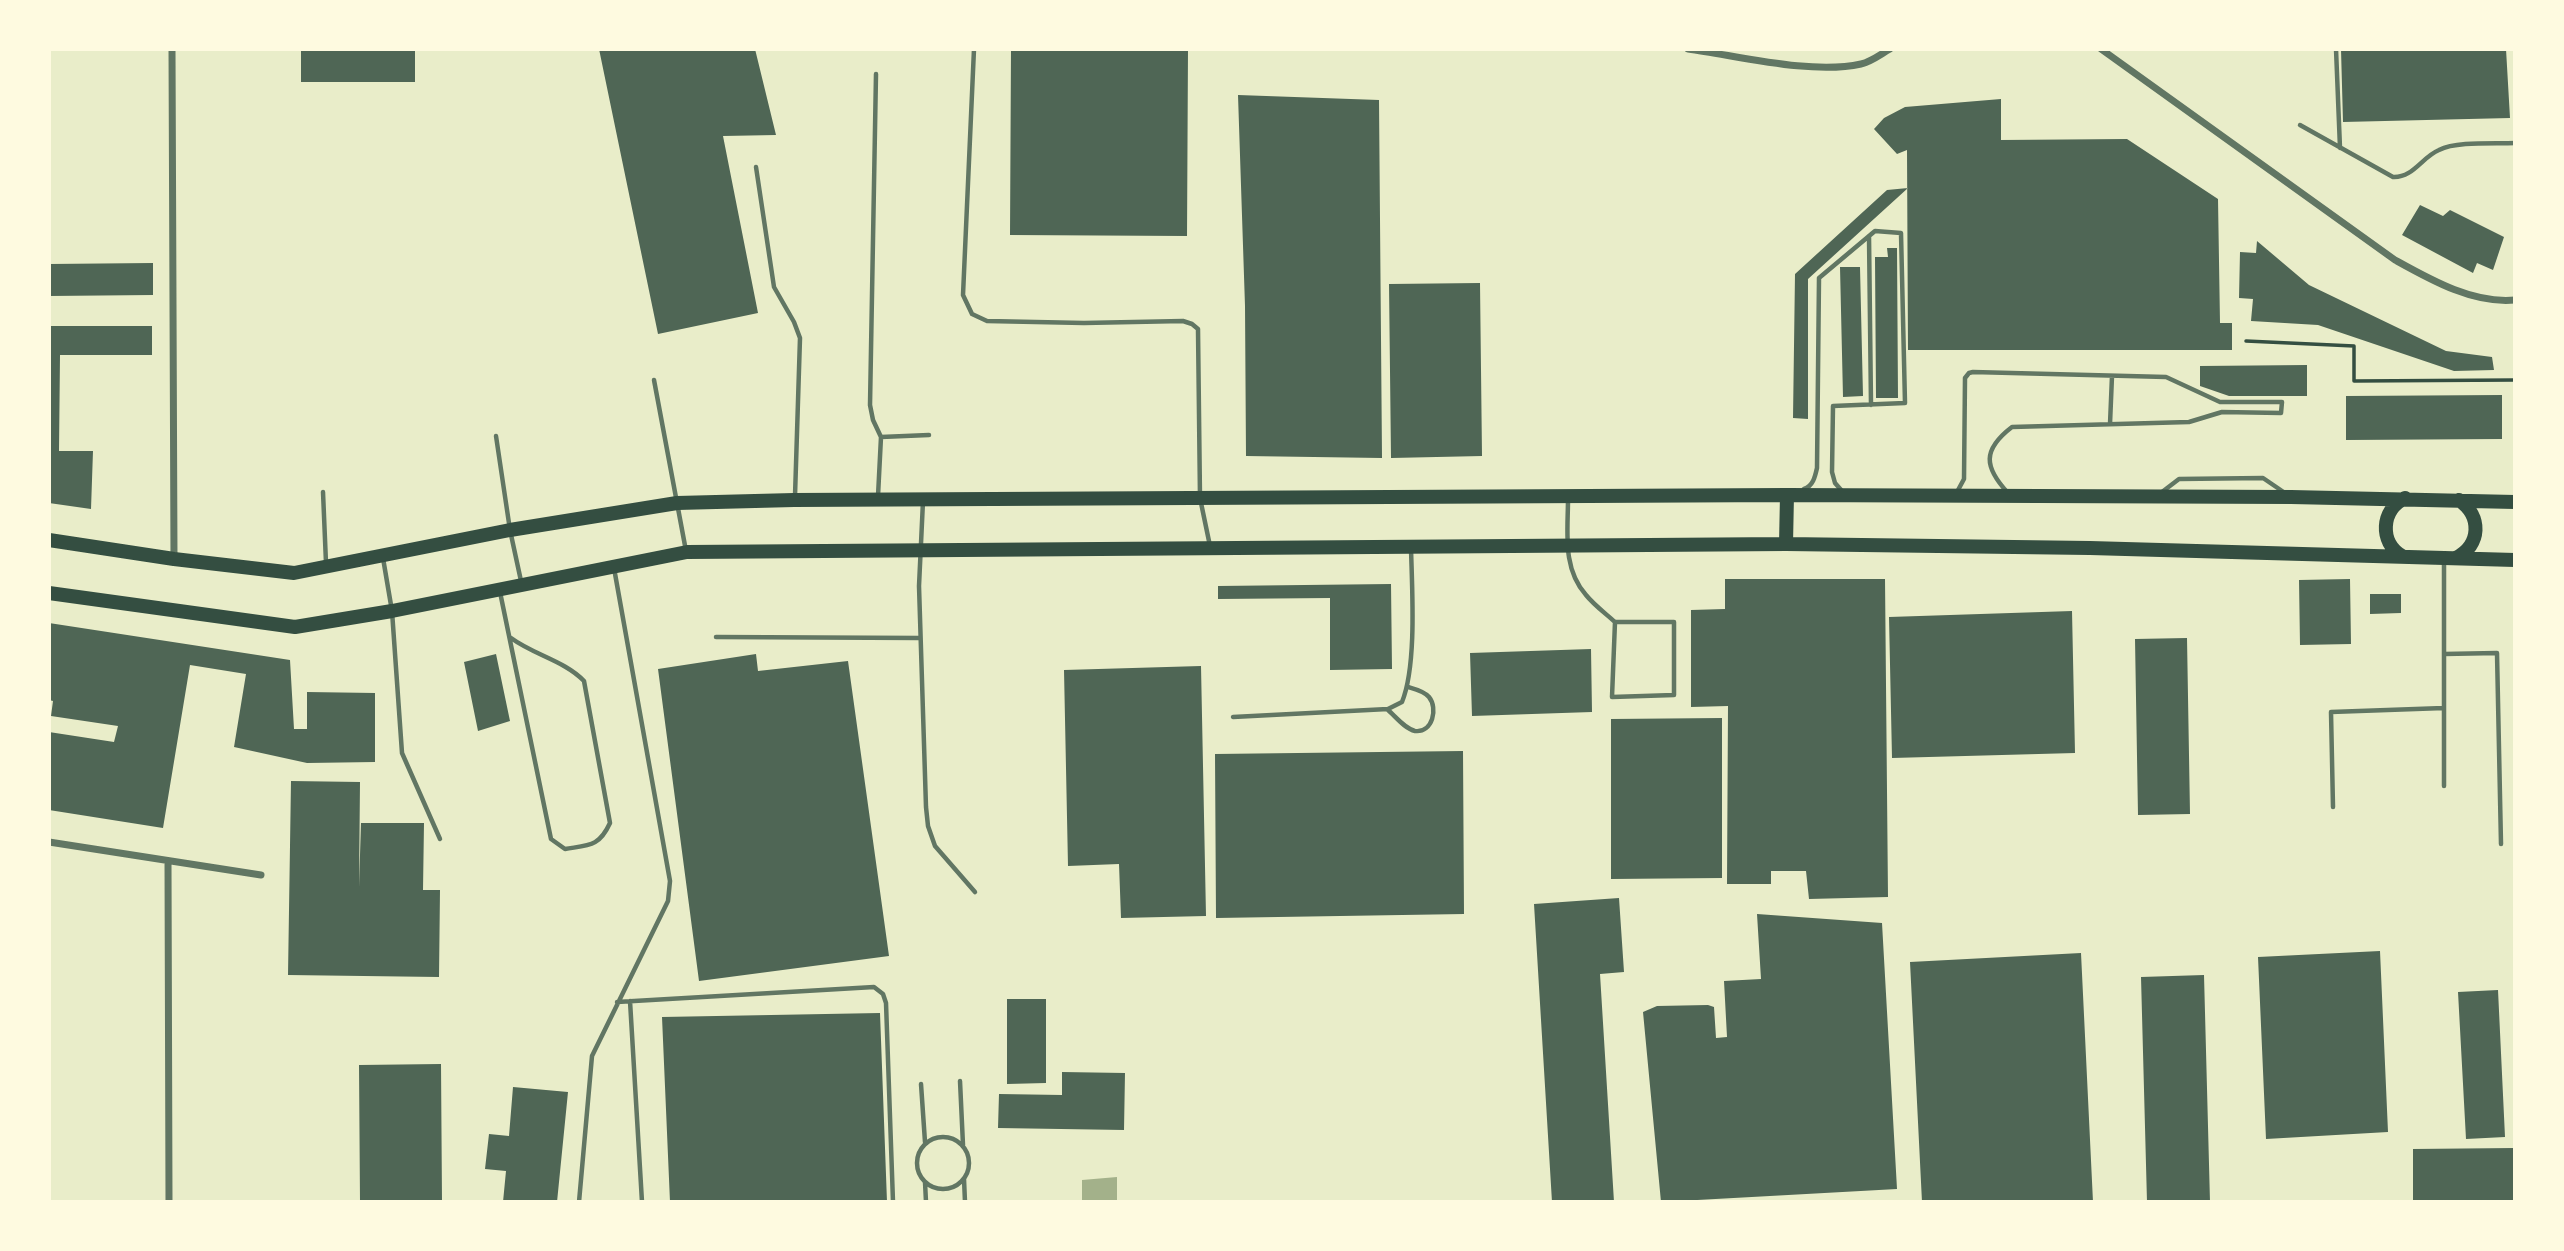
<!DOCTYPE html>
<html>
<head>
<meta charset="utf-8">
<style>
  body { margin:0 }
  #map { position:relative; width:2564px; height:1251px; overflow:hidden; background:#e9edc9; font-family:Roboto,sans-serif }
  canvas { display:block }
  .frame { position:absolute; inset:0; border:51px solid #fefae0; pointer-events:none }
</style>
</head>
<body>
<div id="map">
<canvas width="2564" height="1251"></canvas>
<div class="frame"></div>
</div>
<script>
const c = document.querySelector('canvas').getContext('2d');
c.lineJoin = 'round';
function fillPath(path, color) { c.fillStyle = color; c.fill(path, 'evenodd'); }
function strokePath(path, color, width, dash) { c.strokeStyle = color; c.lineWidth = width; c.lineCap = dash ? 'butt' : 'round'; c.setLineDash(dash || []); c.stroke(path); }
const water = new Path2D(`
  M1117,1177V1202H1082V1180Z`);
const building = new Path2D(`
  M301,49H415V82H301Z
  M599,49H755L776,135L723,136L758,313L658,334Z
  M1011,49H1188L1187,236L1010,235Z
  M2341,49H2506L2510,118L2343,122Z
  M1238,95L1379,100L1382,458L1246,456L1245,306Z
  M2001,99V140L2127,139L2218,199L2220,323H2232V350H1908L1907,150L1897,154L1874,129L1884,118L1905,107Z
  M1908,188L1808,279V419L1793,418L1795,274L1887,190Z
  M2420,205L2443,216L2450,210L2504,237L2493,270L2477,263L2473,273L2402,235Z
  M2257,241L2309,285L2446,351L2492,357L2494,370L2454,371L2318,325L2251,321L2253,299L2239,298L2240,252L2256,253Z
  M1887,248H1897L1898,398H1876L1875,257H1888Z
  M153,263V295L49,296V264Z
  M1840,267H1860L1863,396L1843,397Z
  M1480,283L1482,456L1391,458L1389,284Z
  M49,326H152V355H60L59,451H93L91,509L49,503Z
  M2307,365V396H2229L2200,386V366Z
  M2502,395V439L2346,440V396Z
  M1725,579H1885L1888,897L1809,899L1806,871H1771V884H1727L1728,706L1691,707V610L1725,609Z
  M2350,579L2351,644L2300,645L2299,580Z
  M1391,584L1392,669L1330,670V598L1218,599V586Z
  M2370,594H2401V613L2370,614Z
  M2072,611L2075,753L1892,758L1889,617Z
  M49,623L290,660L294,729H307V692L375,693V762L307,763L234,747L246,674L190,665L163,828L49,810V732L114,742L118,726L51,716L53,701L49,700Z
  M2187,638L2190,814L2138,815L2135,639Z
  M1591,649L1592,712L1472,716L1470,653Z
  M496,654L510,721L478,731L464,662Z
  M756,654L758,671L848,661L889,956L699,981L658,669Z
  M1201,666L1206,916L1121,918L1119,864L1068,866L1064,670Z
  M1722,718V878L1611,879V719Z
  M1463,751L1464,914L1216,918L1215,754Z
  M291,781L360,782L359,887L361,823H424L423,890H440L439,977L288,975Z
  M1619,898L1624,972L1600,974L1614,1202H1552L1534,904Z
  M1757,914L1882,923L1897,1189L1661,1202L1643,1012L1657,1006L1708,1005L1714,1007L1716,1038L1727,1037L1724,981L1761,979Z
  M2380,951L2388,1132L2266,1139L2258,957Z
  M2081,953L2093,1202H1922L1910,962Z
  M2204,975L2210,1202H2147L2141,977Z
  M2498,990L2505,1137L2466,1139L2458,992Z
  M1007,999H1046V1083L1007,1084Z
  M880,1013L887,1202H670L662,1017Z
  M441,1064L442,1202H360L359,1065Z
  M1062,1072L1125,1073L1124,1130L998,1128L999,1094L1062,1095Z
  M513,1087L568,1092L557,1202H503L506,1171L485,1169L489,1134L509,1136Z
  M2514,1148L2515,1202H2413V1149Z`);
const path = new Path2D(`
  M2246,341L2354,346V381L2515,380`);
const service = new Path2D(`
  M974,49L963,295L972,314L987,321L1084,323L1183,321L1192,324L1198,329L1200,498L1210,546
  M2336,49L2340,148
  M876,74L870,405L873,420L881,437L878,496
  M2300,125L2393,177C2413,178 2422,157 2439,150C2457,141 2494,144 2515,143
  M756,167L774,287L794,322L800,338L795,496
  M1869,236L1871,405
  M654,380L686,551
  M2110,424L2112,376
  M496,436L510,530L521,581
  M881,437L929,435
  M1804,489C1813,486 1815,477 1817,468L1819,278L1875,231L1901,233L1905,403L1833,406L1832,472L1835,483L1842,491
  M323,492L326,563
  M1957,492L1964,479L1965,378L1969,373L1973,372L2166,377L2220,402H2282L2281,413L2222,412L2189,422L2012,427C1982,450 1984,467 2008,493
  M2162,492L2179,479L2263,478L2285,493
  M1568,499C1568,532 1562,568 1586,595C1594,605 1605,613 1615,622H1674V695L1612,697L1615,622
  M923,501L919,586L926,807L928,826L935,846L975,892
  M383,558L392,611L402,753L440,839
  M2444,559V786
  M500,592L551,839L565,849C589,845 599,847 610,823L584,681C565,661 534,655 511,638
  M716,637L920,638
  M2444,654L2497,653L2501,844
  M1388,710C1395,716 1405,729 1415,731C1433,733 1438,708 1429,697C1424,691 1415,689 1408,687
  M1233,717L1388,709L1402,702C1417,665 1412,589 1411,548
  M2333,807L2331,712L2444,708
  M630,1001L642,1202
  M617,1002L874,987L883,994L886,1003L893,1202
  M960,1081L963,1145
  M921,1084L925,1142
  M917 1163a26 26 0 1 1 52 0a26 26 0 1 1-52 0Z
  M964,1179L965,1202
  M925,1182L926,1202
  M579,1202L592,1056L668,901L670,881L614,568`);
const minor = new Path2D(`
  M172,49L174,558
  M1688,49C1739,56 1812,75 1861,64C1871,62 1881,54 1890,49
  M2101,49L2395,260C2431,280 2473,304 2515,300
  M49,842L261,875
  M168,861L169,1202`);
const secondary = new Path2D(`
  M49,540L174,559L294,573L510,530L677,503L794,500L1787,495L2291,497L2515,502
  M1786,544L1787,495
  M2402,556C2379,542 2381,510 2405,498
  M2456,558C2481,545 2482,516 2459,500
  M49,593L295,627L392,611L687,552L1786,544L2090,548L2515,560`);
fillPath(water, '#a3b18a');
fillPath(building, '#4f6655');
strokePath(path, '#344e41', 3.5);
strokePath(service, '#617663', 4.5);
strokePath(minor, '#617663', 7);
strokePath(secondary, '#344e41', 14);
</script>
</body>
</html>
